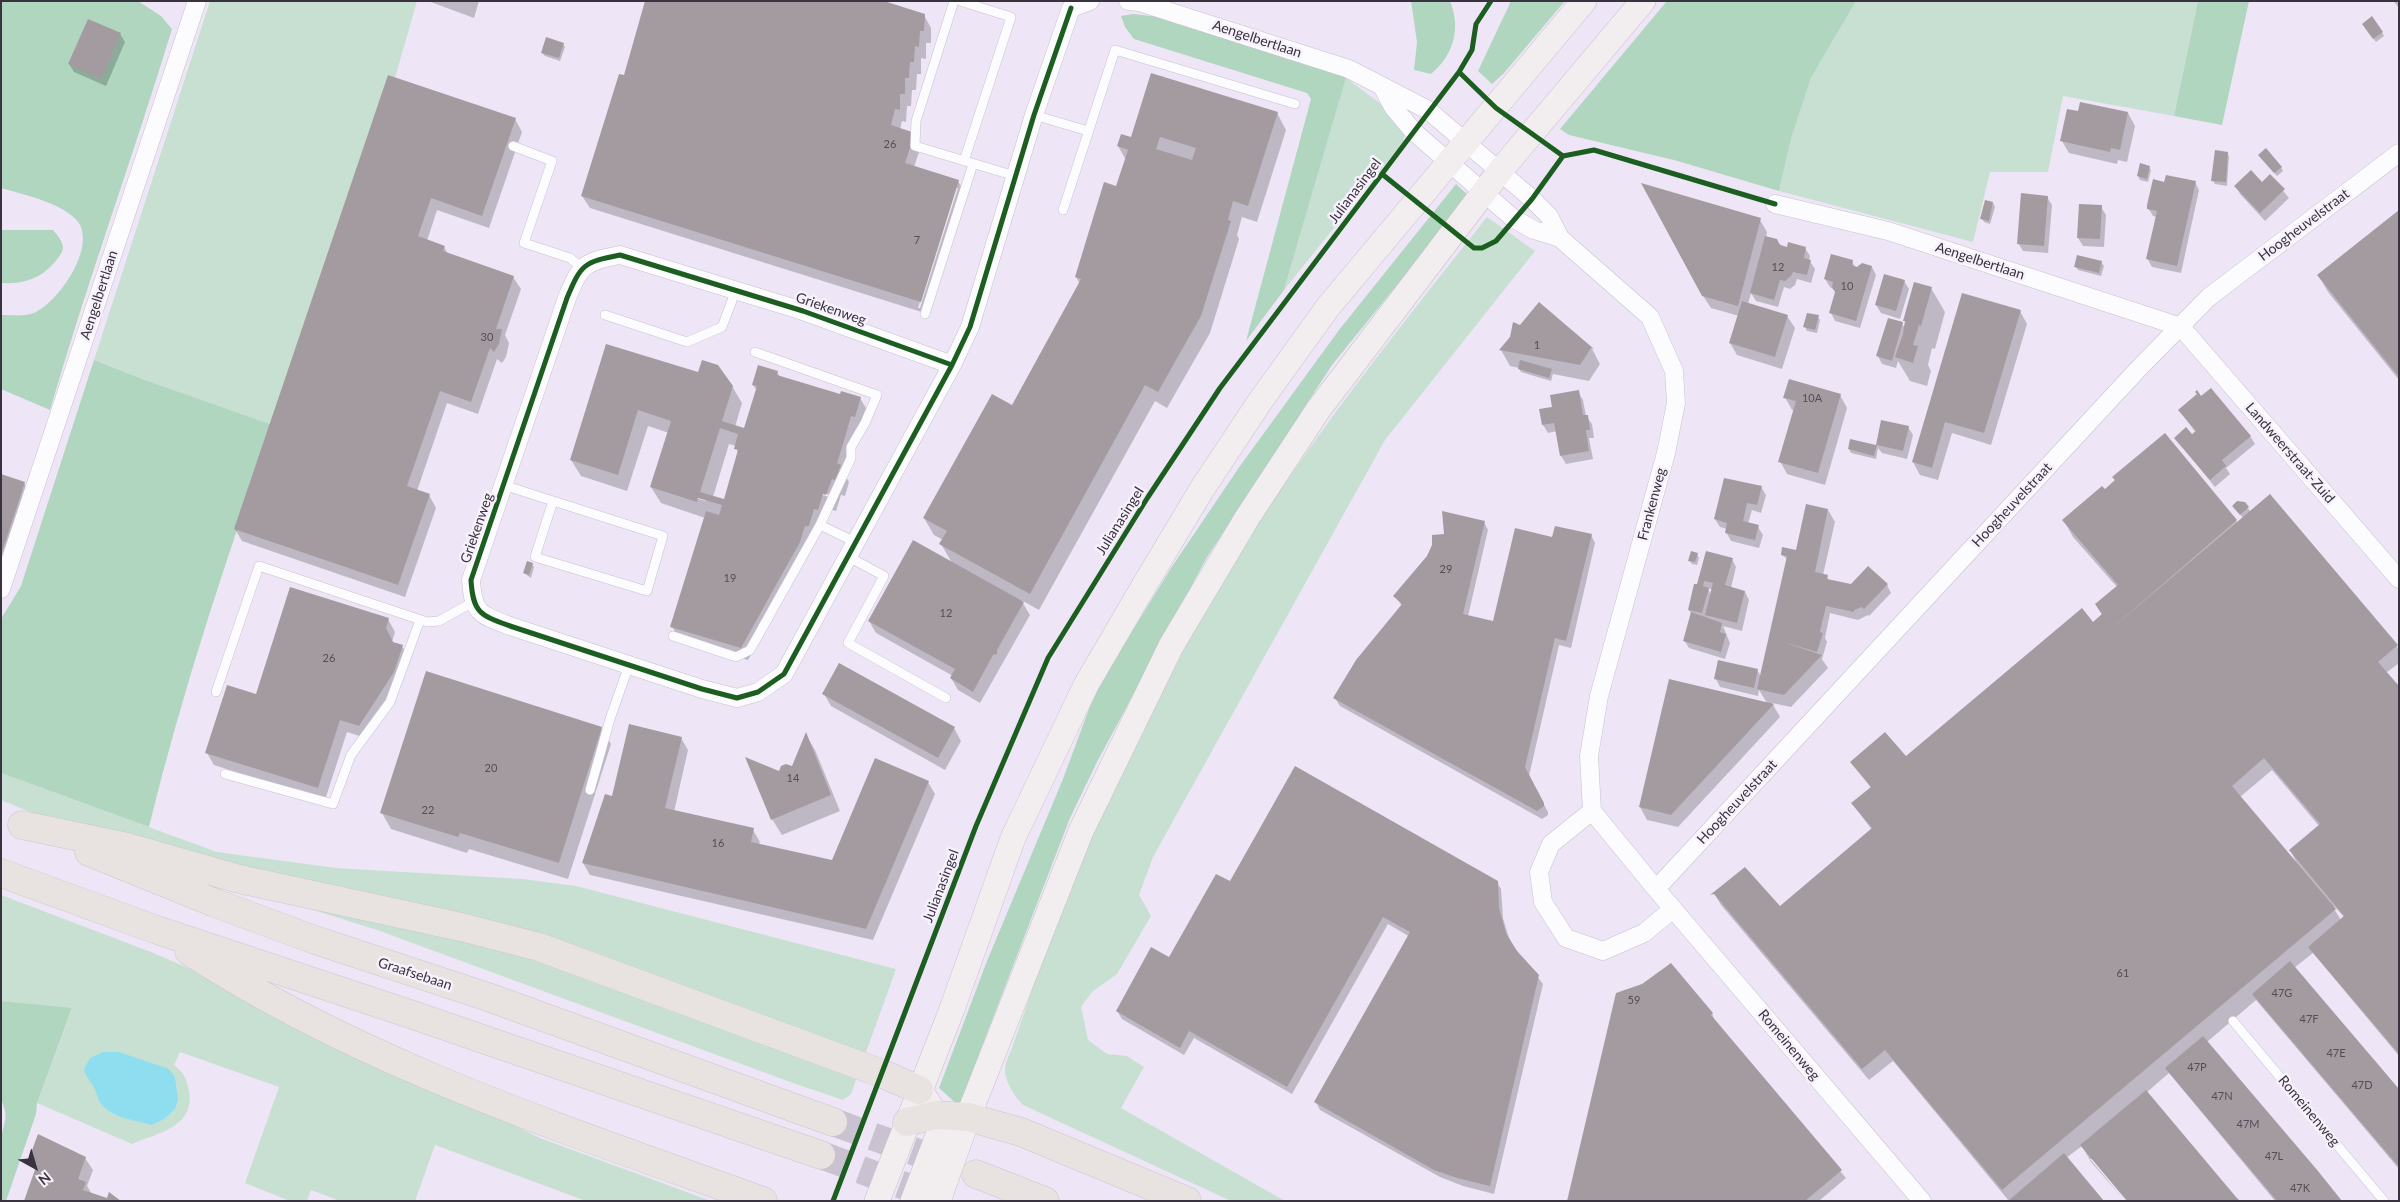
<!DOCTYPE html>
<html>
<head>
<meta charset="utf-8">
<style>
  body { margin:0 }
  #map { position:relative; width:2400px; height:1202px; overflow:hidden; background:#eee6f6; font-family:Lato,sans-serif }
  canvas { display:block }
  .frame { position:absolute; inset:0; border:2px solid #38333e; pointer-events:none }
  .north { position:absolute; left:10px; top:1142px; width:50px; height:50px; -webkit-text-stroke:4px #f7f1fc; paint-order:stroke; rotate:141deg; font-size:14px; font-weight:700; line-height:20px; text-align:center; color:#38333e }
  .north::after { content:''; display:block; margin:auto; width:18px; height:22px; background:#38333e; clip-path:polygon(50% 0,100% 100%,50% 72%,0 100%) }
</style>
</head>
<body>
<div id="map">
<canvas width="2400" height="1202"></canvas>
<div class="frame"></div>
<div class="north">N</div>
</div>
<script>
const c = document.querySelector('canvas').getContext('2d');
c.lineJoin = 'round';
function fillPath(path, color) { c.fillStyle = color; c.fill(path, 'evenodd'); }
function strokePath(path, color, width, dash) { c.strokeStyle = color; c.lineWidth = width; c.lineCap = dash ? 'butt' : 'round'; c.setLineDash(dash || []); c.stroke(path); }
function drawText(font, color, halo, rows, align = 'center') {
  c.font = font + ' Lato,sans-serif'; c.lineWidth = 5; c.setLineDash([]); c.textBaseline = 'middle'; c.strokeStyle = halo; c.fillStyle = color; for (const [text, x, y, turn = 0] of rows) {
    c.save(); c.translate(x, y); c.rotate((+turn || 0) * Math.PI / 180); c.textAlign = isNaN(turn) ? turn : align; if (halo) c.strokeText(text, 0, 0); c.fillText(text, 0, 0); c.restore();
  }
}
const green = new Path2D(`
  M210,1H417L394,81L273,425L145,380L94,360Z
  M1856,1H2198L2174,116L2063,96L2048,172H1990L1973,242L1779,191L1791,139L1811,78Z
  M1346,78L1389,110L1405,133L1403,142L1284,290Z
  M1487,217L1535,251L1385,440L1153,857L1139,895L1151,916L1117,974L1092,992L1081,1007L1088,1040L1107,1054L1127,1056L1144,1067L1121,1108L1285,1201H1231L1023,1105C1014,1096 1005,1082 1005,1069C1005,1062 1011,1052 1013,1045C1022,1020 1030,996 1038,971C1091,818 1167,663 1256,527C1326,419 1407,318 1487,217Z
  M1,773L217,852L336,868L523,879L576,886L896,969L851,1094L843,1100L793,1083L377,930L225,882L81,833L1,800Z
  M1,895L151,952L242,991L540,1138L711,1201H586L435,1145L415,1201H340L311,1190L307,1201H290L245,1183L279,1087L180,1052L174,1065C184,1073 187,1079 189,1091C195,1127 158,1133 132,1144L37,1103L72,1009L1,1001Z`);
const forest = new Path2D(`
  M2,1H138L161,16L172,29C133,157 87,282 50,410L1,389V315C12,315 26,317 36,312C59,300 93,252 80,225C70,205 22,194 1,188Z
  M1411,1H1450C1461,28 1454,55 1431,74L1414,70L1417,42Z
  M1511,1H1565L1504,73L1492,84L1478,71Z
  M1667,1H1856L1811,78L1791,139L1779,191L1674,160L1569,135L1560,129Z
  M2198,1H2249L2222,125L2174,116Z
  M1133,14L1160,17L1326,69L1346,78L1284,290L1246,341L1311,99L1307,93L1134,39L1125,27L1121,16Z
  M1456,184L1469,196L1332,365L1206,559L1097,762L1070,818L959,1106L939,1088L987,961L1063,779L1096,690L1171,568L1240,466L1339,330Z
  M1,230H53C57,235 62,240 63,247C63,253 57,259 54,263C39,280 22,284 1,283Z
  M94,360L145,380L273,425C227,557 182,691 149,827L1,773V619L21,586Z
  M1,1001L72,1008L37,1103L36,1114L6,1201H1C1,1181 0,1160 1,1141C3,1121 10,1120 1,1099Z`);
const water = new Path2D(`
  M103,1052H119L169,1069L175,1077L178,1100L175,1109L164,1119L152,1125C137,1121 115,1118 104,1107C98,1102 98,1096 95,1090C92,1082 86,1078 84,1069L90,1058Z`);
const shadow = new Path2D(`
  M428,1H479L474,18Z
  M2394,1H2399V8L2394,2Z
  M924,15L931,28V43H926V59L921,58V74H917L916,90H912L911,106H907L906,122L902,121L900,129L921,146L914,167L958,181L965,193L928,314L590,208L582,196L625,77ZM955,188H958L920,308H918Z
  M2365,28L2382,32L2384,36L2376,42Z
  M120,34L125,42L106,86L74,72L69,64Z
  M563,44L565,47L560,61L545,56L542,53Z
  M389,77L515,119L522,132L489,228L437,210L427,241L444,247L448,254L513,277L521,289L505,335L509,343L506,357L502,363L497,359L478,414L447,403L417,491L429,495L436,508L405,597L242,541L235,529Z
  M1277,113L1286,130L1257,222L1242,217L1237,235L1239,239L1210,333L1167,408L1155,401L1039,610L1021,600L1030,615L980,703L958,690L951,678L953,676L876,633L869,621L952,563L941,544L943,540L934,535L924,518L1012,407L1080,284L1076,277L1117,188L1126,160L1118,146L1132,139Z
  M2128,113L2135,126L2127,162L2118,160L2117,164L2069,153L2062,141Z
  M2227,153L2229,156L2227,186L2215,184L2213,181Z
  M2261,158L2281,167L2283,171L2277,176Z
  M2149,167L2151,170L2148,182L2140,180L2138,176Z
  M2270,175L2289,198L2265,221L2240,194L2236,186L2262,184Z
  M2195,182L2199,190L2181,273L2152,267L2147,258L2157,217L2153,216L2148,208L2165,184Z
  M2047,197L2052,205L2048,253L2023,251L2018,243Z
  M1993,203L1995,207L1990,224L1984,222L1982,218Z
  M2101,207L2106,215L2104,247L2083,246L2078,238Z
  M2399,211V380L2328,292L2319,276Z
  M1760,220L1767,232L1766,238L1788,248H1805L1810,256L1809,260L1815,269L1811,283L1797,279L1795,285L1790,289L1784,287L1778,307L1756,301L1751,293L1748,304L1787,316L1795,328L1782,369L1737,355L1730,343L1739,316L1711,308L1703,296Z
  M1852,261L1855,267H1872L1876,275L1860,328L1835,321L1831,313L1837,292L1830,287L1825,279Z
  M2101,262L2104,266L2101,276L2078,270L2076,267Z
  M1904,281L1909,289L1900,319L1881,313L1876,305Z
  M1915,284L1931,288L1945,312L1935,349L1932,348L1928,365L1931,371L1927,386L1910,381L1898,361L1896,368L1882,364L1878,356L1902,323L1904,327Z
  M2020,311L2027,324L1991,445L1952,433L1938,480L1920,475L1913,462Z
  M1818,317L1820,320L1817,333L1807,331L1805,327Z
  M607,345L732,386L742,403L735,427L745,430L757,391L753,385L777,372L780,377L841,396L860,398L870,415L860,432L846,477L849,482L845,496L841,495L836,511L829,509L807,554L748,660L679,639L672,626L705,518L661,503L651,487L669,433L648,426L627,491L581,476L571,460ZM729,444L736,446L738,454L724,501L713,497ZM746,468L833,496L832,498L746,471ZM692,497L706,499V501Z
  M1591,347L1600,364L1589,381L1553,374L1551,381L1521,372L1519,368L1510,366L1501,350Z
  M1578,392L1583,400L1586,416L1592,424L1594,438H1589L1593,459L1566,464L1561,456L1557,431L1548,433L1543,425Z
  M1840,395L1847,408L1825,485L1787,474L1780,461L1795,411L1792,410L1785,397Z
  M2179,410L2250,436L2255,444L2226,468L2230,474L2215,487L2175,438L2192,436L2196,433Z
  M1882,421L1908,427L1913,435L1907,459L1882,453L1878,448L1876,459L1851,453L1849,449L1876,447Z
  M2165,435L2238,523L2243,518L2236,509L2244,503L2251,512L2270,496L2399,649V663L2386,673L2399,688V1056L2313,953L2294,968L2399,1091V1169L2256,1000L2207,1042L2341,1201H2275L2169,1073L2146,1093L2094,1159H2090L2125,1201L2091,1162L2082,1146L2009,1201L1893,1061L1869,1080L1721,905L1714,893L1780,908L1872,830L1852,803L1871,788L1852,762L1906,758L2096,628L2102,615L2096,605L2117,587L2073,537L2064,521L2105,491ZM2272,770L2319,826L2291,851L2298,866L2240,797ZM2334,906L2344,917L2341,920L2333,907Z
  M1,475L24,483L31,495L1,579Z
  M1761,487L1766,495L1761,513L1752,510L1748,524L1758,527L1763,535L1759,548L1731,541L1726,532L1727,529L1720,527L1715,519Z
  M1828,510L1835,522L1823,575L1827,576L1829,581L1851,586L1887,585L1891,593L1869,616L1868,615L1858,620L1830,613L1825,638L1827,642L1822,659L1828,668L1791,707L1772,703L1780,717L1678,827L1647,820L1640,807L1767,703L1759,690L1758,696L1720,687L1716,679L1757,670L1761,676L1787,559L1782,555L1796,551Z
  M1484,522L1488,530L1468,616L1494,623L1553,539L1591,535L1595,543L1571,648L1559,645L1529,776L1548,812V815L1542,819L1340,706L1335,698L1402,606L1395,596L1445,535Z
  M1707,552L1732,559L1736,567L1731,588L1745,592L1749,600L1742,631L1723,626L1730,643L1725,659L1689,648L1684,640L1692,615L1689,610L1698,586ZM1708,588L1713,590L1711,595Z
  M1697,554L1699,558L1697,565L1692,564L1689,560Z
  M532,564L534,567L531,578L524,573Z
  M388,619L395,632L392,642L402,646L409,659L366,738L347,732L325,800L214,765L207,753L257,696Z
  M824,694L954,728L961,741L945,770L831,706Z
  M601,728L611,744L568,879L469,849L467,853L391,829L382,813Z
  M806,735L815,750L840,811L782,835L772,819L780,773L792,768Z
  M681,738L688,750L674,812L753,830L760,842L759,845L832,861L928,782L935,794L873,940L590,875L583,863L613,798Z
  M1496,881L1501,889L1503,918L1510,942L1543,984L1494,1194L1463,1186L1440,1177L1320,1110L1316,1102L1410,937L1388,924L1292,1094L1194,1038L1184,1055L1122,1019L1117,1011L1169,959L1231,883Z
  M1712,1013L1715,1022L1846,1178L1819,1201H1569Z
  M85,1158L93,1170L87,1186L92,1194L107,1200L25,1201L36,1172L30,1161Z`);
const building = new Path2D(`
  M645,1H884L925,14L924,31H920L919,47L915,46L914,62H910L909,78H905V94H900V110L895,109L891,125L915,133L905,163L959,180L921,302L581,196L619,74L624,75Z
  M2372,16L2383,32L2373,39L2362,24Z
  M88,19L121,33L101,79L68,64Z
  M546,37L564,43L559,58L541,53Z
  M1151,73L1278,112L1248,206L1233,201L1228,220L1231,221L1201,316L1158,392L1145,385L1030,594L939,544L947,531L923,518L992,394L1012,405L1081,279L1075,277L1104,182L1116,186L1128,150L1117,146L1121,134L1131,137ZM1160,137L1196,148L1192,160L1156,149Z
  M388,75L516,118L482,216L431,198L418,236L445,246L443,251L514,276L496,329H502L499,344L494,352L490,348L471,402L440,391L407,486L430,494L398,585L234,529Z
  M2080,102L2128,112L2120,150L2111,148L2110,152L2060,141L2067,109L2078,111Z
  M2266,148L2282,167L2274,173L2258,155Z
  M2215,150L2228,152L2226,182L2211,181Z
  M2140,163L2150,166L2147,179L2137,176Z
  M2251,170L2262,182L2270,174L2285,189L2260,213L2234,186Z
  M2166,175L2196,181L2177,266L2146,259L2157,211L2147,209V205L2153,179L2164,182Z
  M1641,183L1761,218L1738,306L1702,296Z
  M2021,193L2048,196L2044,246L2017,244Z
  M1985,200L1993,202L1989,221L1980,219Z
  M2079,204L2102,205L2100,239L2077,238Z
  M2399,210V377L2317,275Z
  M1765,236L1777,239L1780,245L1787,247L1788,242L1806,247L1804,258L1811,260L1807,275L1793,272L1791,276L1785,281L1780,280L1774,300L1750,293Z
  M1831,254L1853,260L1852,265L1857,267L1862,263L1872,266L1856,321L1829,313L1835,292L1832,287L1833,282L1824,279Z
  M2077,255L2102,261L2099,273L2074,267Z
  M1884,274L1905,280L1896,311L1875,305Z
  M1914,282L1932,287L1921,326L1919,325L1913,345L1918,346L1913,363L1895,357L1903,334L1905,321H1903Z
  M1962,293L2021,310L1984,433L1945,422L1932,468L1912,462Z
  M1742,301L1788,315L1775,357L1729,343Z
  M1539,302L1594,349L1591,348L1580,365L1499,350L1510,337L1513,322L1520,325Z
  M1807,313L1819,315L1815,330L1803,327Z
  M1888,318L1903,322L1892,361L1876,356Z
  M606,344L698,372L702,360L718,365L733,386L722,421L744,428L757,386L752,385L758,365L778,371L777,375L840,394L841,391L861,397L855,417L851,416L844,441L837,463L841,465L835,480L832,479L826,495L823,494L818,510L814,509L809,526H805L800,542L741,648L670,627L706,511L719,515L722,505L698,498L697,502L650,487L671,421L638,410L618,475L570,460ZM720,428L738,434L734,449L738,450L724,499L700,492Z
  M1520,360L1552,369L1549,378L1518,369Z
  M1789,379L1841,394L1818,473L1778,462L1796,401L1783,398Z
  M2211,388L2251,436L2222,460L2226,466L2210,480L2174,438L2186,427L2192,434L2196,431L2178,410L2197,394L2195,392L2197,390L2201,396Z
  M1579,390L1583,415H1588L1590,430H1586L1589,451L1560,456L1554,423L1542,425L1539,409L1552,407L1550,395Z
  M1881,420L1909,426L1903,451L1877,445L1874,456L1848,449L1850,439L1876,445Z
  M2165,433L2237,520L2104,635L2270,494L2398,645L2378,662L2399,686V1054L2308,947L2344,916L2289,850L2320,824L2264,758L2232,786L2336,909L2002,1190L1885,1050L1862,1069L1714,894L1710,895L1745,867L1780,906L1872,828L1851,803L1871,787L1850,762L1885,732L1906,756L2082,608L2093,622L2102,614L2095,604L2118,585L2062,520L2102,486L2105,489L2115,480L2112,477Z
  M1,474L25,482L2,552H1Z
  M1724,478L1762,486L1757,505L1747,503L1743,521L1759,525L1755,540L1725,533L1727,523L1714,519Z
  M2237,501L2245,502L2249,507L2240,515L2232,506Z
  M1806,504L1828,509L1815,572L1828,575L1827,579L1851,584L1868,566L1888,584L1864,609L1862,607L1854,610V612L1826,606L1820,632L1823,633L1817,652L1780,641L1822,655L1784,695L1757,689L1787,556L1781,555L1782,547L1796,550Z
  M1442,511L1485,521L1463,614L1493,621L1515,528L1552,537L1555,526L1592,534L1566,641L1555,638L1525,767L1544,803V806L1537,811L1333,698L1356,660L1402,604L1393,596L1427,556L1432,545V535L1444,534Z
  M913,540L1024,602L997,650V654L993,655L973,692L950,678L955,669L868,621Z
  M1691,551L1698,553L1695,562L1688,561Z
  M1706,551L1733,558L1725,585L1745,591L1737,623L1705,615L1713,583L1704,581L1703,586L1709,588L1702,613L1688,610L1694,584H1697Z
  M527,561L533,563L529,575L523,573Z
  M290,587L389,618L386,628L393,642L403,645L394,672L359,726L340,720L318,788L205,753L227,685L256,694Z
  M1691,612L1722,623L1720,632L1726,634L1721,652L1683,641Z
  M1718,660L1758,669L1754,688L1714,679Z
  M839,663L955,727L938,758L822,694Z
  M426,671L602,727L559,863L460,833L458,837L380,813Z
  M1669,679L1774,704L1671,815L1639,807Z
  M629,724L682,737L665,808L754,828L751,842L832,860L875,758L929,781L866,929L582,863L605,794L612,796Z
  M806,732L831,795L771,820L745,757L779,771L781,766L786,764L792,766Z
  M1295,766L1498,881L1499,908L1506,933L1517,951L1539,975L1490,1186L1457,1178L1434,1170L1314,1102L1410,932L1383,917L1287,1087L1189,1031L1180,1048L1116,1011L1151,947L1169,957L1216,874L1230,881Z
  M2290,961L2399,1089V1167L2252,994Z
  M1671,963L1713,1013L1711,1015L1842,1170L1805,1201H1567L1616,993L1642,984Z
  M2203,1036L2318,1171L2342,1201H2277L2165,1068Z
  M2146,1090L2236,1197L2240,1201H2127L2080,1145Z
  M38,1134L86,1157L78,1179L86,1182L83,1190L107,1198L109,1192L121,1201H24L37,1164L28,1161Z
  M2064,1153L2104,1201H2008Z`);
const primaryTunnel = new Path2D(`
  M833,1122L954,1166
  M821,1155L940,1199`);
const service = new Path2D(`
  M954,1L916,121L915,146L1015,176
  M960,1L1011,17L964,161
  M1034,115L1088,131
  M513,146L552,161L524,243L570,258L582,268
  M1063,210L1115,50L1295,104
  M925,314L973,164
  M605,315L687,342L722,327L736,290
  M503,485L663,536L647,591L535,557L553,501
  M820,525L855,542
  M847,556L884,576L848,643L946,698
  M673,636L736,657L750,650L820,525L851,458V447L865,423L877,395L755,352
  M216,692L259,566L427,622L439,621L473,602
  M225,774L333,804L351,755L390,702L420,620
  M590,790L610,719L629,665
  M2233,1021L2384,1201`);
const minor = new Path2D(`
  M1128,1L1139,2L1349,69L1428,110L1532,199L1549,216L1560,238L1650,317L1674,371L1676,403L1666,453L1599,696L1589,756L1592,811L1656,889L1922,1201
  M1071,8L1090,1
  M1383,88L1393,107L1413,131L1514,219L1534,230L1560,238
  M1775,204L1888,231L2181,327L2399,579
  M952,365L803,311L620,255C584,262 581,264 567,298L471,580C473,613 480,615 510,626L702,689L737,698L758,692L784,674L952,365L970,327L1034,115L1071,8
  M1,589L197,1
  M1592,811L1551,844L1539,872L1543,902L1566,938L1603,951L1644,933L1673,909
  M1656,889L2141,366L2209,297L2399,153`);
const secondary = new Path2D(`
  M877,1201L952,1009L1013,838L1086,685L1145,584L1202,489L1261,400L1328,307L1584,1
  M913,1201L939,1133L936,1115L925,1098
  M938,1201L968,1117L1081,831L1171,646L1247,518L1318,410L1500,171L1643,1`);
const primary = new Path2D(`
  M22,825L127,847L239,879L461,927L539,947L883,1074L919,1090
  M89,852L215,903L315,940L488,997L833,1122
  M1,873L157,930L407,1013L821,1155
  M189,951C364,1065 567,1130 763,1201
  M907,1122L936,1115L968,1117L1021,1132L1187,1201
  M976,1174L1045,1201`);
const cycleway = new Path2D(`
  M1459,72L1496,108L1563,156
  M1382,174L1474,248H1482L1496,241L1532,199L1563,156L1594,150L1775,204
  M952,365L803,311L620,255C584,262 581,264 567,298L471,580C473,613 480,615 510,626L702,689L737,698L758,692L784,674L952,365L970,327L1034,115L1071,8
  M833,1201L976,826L1048,658L1148,497L1220,388L1459,72L1472,50L1476,24L1491,1`);
const numberNames = [
  ["26",890,144],
  ["7",917,240],
  ["12",1778,267],
  ["10",1847,286],
  ["30",487,337],
  ["1",1537,345],
  ["10A",1812,398],
  ["29",1446,569],
  ["19",730,578],
  ["12",946,613],
  ["26",329,658],
  ["20",491,768],
  ["14",793,778],
  ["22",428,810],
  ["16",718,843],
  ["61",2123,973],
  ["47G",2282,993],
  ["59",1634,1000],
  ["47F",2309,1019],
  ["47E",2336,1053],
  ["47P",2197,1067],
  ["47D",2362,1085],
  ["47N",2222,1096],
  ["47M",2248,1124],
  ["47L",2274,1156],
  ["47K",2300,1188]
];
const streetNames = [
  ["Aengelbertlaan",1257,39,18],
  ["Julianasingel",1355,191,-53],
  ["Hoogheuvelstraat",2304,225,-37],
  ["Aengelbertlaan",1980,261,18],
  ["Aengelbertlaan",99,295,-72],
  ["Griekenweg",831,309,19],
  ["Landweerstraat-Zuid",2290,453,49],
  ["Frankenweg",1652,504,-75],
  ["Hoogheuvelstraat",2012,505,-47],
  ["Julianasingel",1120,521,-58],
  ["Griekenweg",477,528,-71],
  ["Hoogheuvelstraat",1737,802,-47],
  ["Julianasingel",941,886,-69],
  ["Graafsebaan",415,974,18],
  ["Romeinenweg",1789,1045,50],
  ["Romeinenweg",2309,1111,50]
];
fillPath(green, '#c8e0d2');
fillPath(forest, '#b0d6bf');
fillPath(water, '#8fdef0');
fillPath(shadow, '#0003');
fillPath(building, '#a49ba1');
strokePath(primaryTunnel, '#cac2d1', 28, [28, 14]);
strokePath(service, '#c6c0cd', 10);
strokePath(minor, '#c6c0cd', 19);
strokePath(secondary, '#c6c0cd', 26);
strokePath(primary, '#c9c6ce', 29);
strokePath(service, '#fcfbfe', 9);
strokePath(minor, '#fcfbfe', 18);
strokePath(secondary, '#f2eeef', 25);
strokePath(primary, '#e8e3e1', 28);
strokePath(cycleway, '#1b5e20', 5);
drawText('11px', '#534d57', null, numberNames);
drawText('14px', '#38333e', '#f7f1fc', streetNames);
</script>
</body>
</html>
